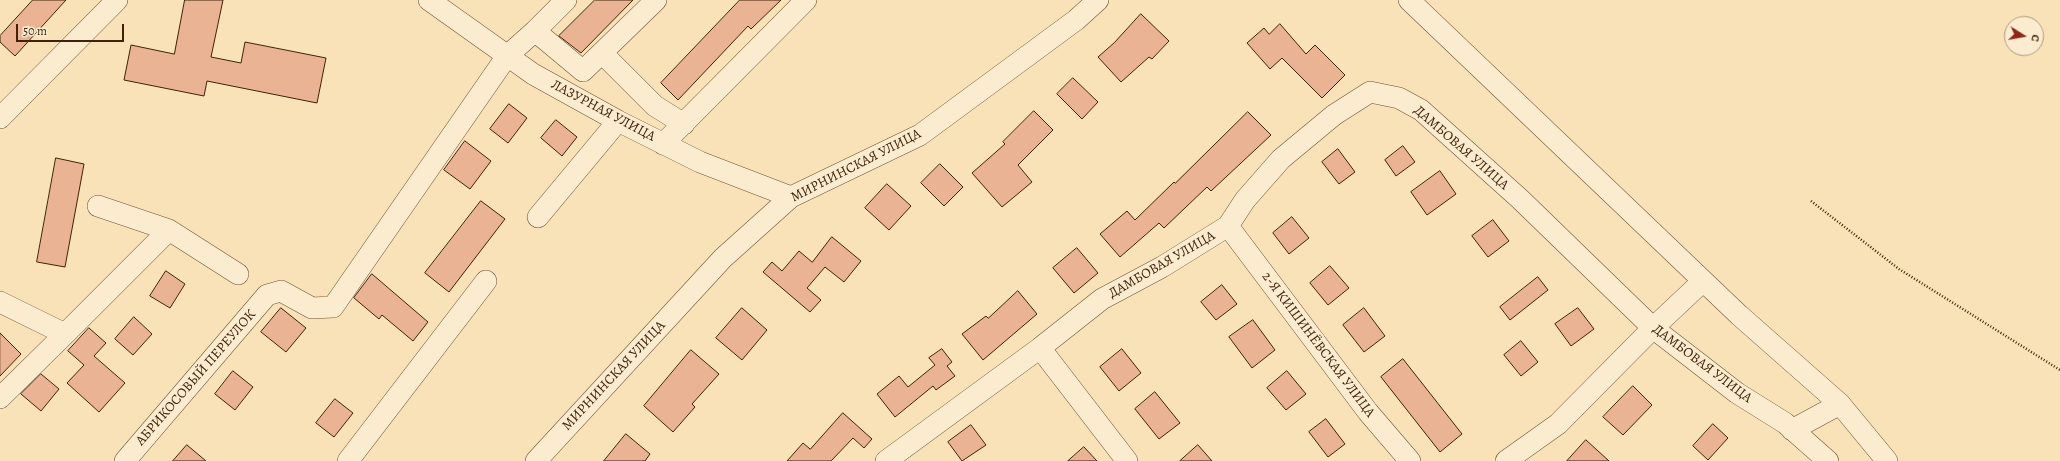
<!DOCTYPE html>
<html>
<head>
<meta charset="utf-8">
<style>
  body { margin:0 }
  #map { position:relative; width:2060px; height:461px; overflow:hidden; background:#f9e2b7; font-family:Alegreya,serif }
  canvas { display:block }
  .north { position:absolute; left:2004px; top:16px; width:40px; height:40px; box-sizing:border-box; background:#fbecd0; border:1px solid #b09b80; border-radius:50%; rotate:101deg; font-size:11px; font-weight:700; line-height:16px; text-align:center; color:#3f2209 }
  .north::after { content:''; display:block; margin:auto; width:14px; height:18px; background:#8f2418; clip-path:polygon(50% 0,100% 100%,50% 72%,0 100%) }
  .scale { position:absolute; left:16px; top:24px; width:108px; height:18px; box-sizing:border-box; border:2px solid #3f2209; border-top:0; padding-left:5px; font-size:12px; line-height:14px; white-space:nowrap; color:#3f2209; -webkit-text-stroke:3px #fbecd0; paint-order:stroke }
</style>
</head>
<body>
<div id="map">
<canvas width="2060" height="461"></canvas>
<div class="north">С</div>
<div class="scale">50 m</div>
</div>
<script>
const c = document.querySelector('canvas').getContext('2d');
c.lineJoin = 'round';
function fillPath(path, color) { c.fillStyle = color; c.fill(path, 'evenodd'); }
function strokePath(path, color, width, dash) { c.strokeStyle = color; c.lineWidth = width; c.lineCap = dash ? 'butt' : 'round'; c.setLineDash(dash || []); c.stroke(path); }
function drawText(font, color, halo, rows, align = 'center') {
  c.font = font + ' Alegreya,serif'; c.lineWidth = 4; c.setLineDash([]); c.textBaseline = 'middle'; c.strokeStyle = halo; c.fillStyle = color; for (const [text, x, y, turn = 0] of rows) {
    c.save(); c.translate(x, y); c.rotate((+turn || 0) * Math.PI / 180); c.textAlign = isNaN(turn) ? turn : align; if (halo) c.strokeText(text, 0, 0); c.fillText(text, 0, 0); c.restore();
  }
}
const building = new Path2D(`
  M33,0H66L15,56L0,42V36Z
  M185,0H223L211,57L241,63L245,42L326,58L317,103L207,81L204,96L124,80L131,45L174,54Z
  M595,0H633L581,53L559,36Z
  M740,0H781L751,29L748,26L678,100L661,83Z
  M1141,14L1169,41L1152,59L1149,57L1121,82L1098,57L1114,43Z
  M1280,24L1306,54L1315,45L1345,75L1322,98L1282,58L1270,69L1247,43L1264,28L1269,34Z
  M1073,78L1098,102L1082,119L1057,94Z
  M509,104L527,118L508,143L490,129Z
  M1034,111L1053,130L1018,165L1032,182L1002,207L972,173L1005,144L1003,142Z
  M1248,112L1271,135L1211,191L1207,187L1164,228L1159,223L1120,257L1100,234L1127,211L1135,220L1174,182L1175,183Z
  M556,120L577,137L562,156L541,138Z
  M465,141L491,161L470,189L444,170Z
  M1403,146L1415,162L1396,176L1385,160Z
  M1338,149L1355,172L1339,184L1322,162Z
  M56,158L84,164L65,267L37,262Z
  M940,164L963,187L944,206L921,183Z
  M1440,171L1456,194L1427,215L1411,192Z
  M887,184L911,206L889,230L865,208Z
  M481,201L505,219L449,292L425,273Z
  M1292,217L1309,238L1289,254L1273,233Z
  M1493,220L1509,241L1488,257L1472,236Z
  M832,237L861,261L844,282L825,267L807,288L821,300L810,312L763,272L772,262L782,271L799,251L812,262Z
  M1077,248L1098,273L1074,293L1053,268Z
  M1330,266L1349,288L1328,305L1310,283Z
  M166,271L185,284L170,308L150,296Z
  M372,274L428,322L413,341L382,315L379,319L354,298Z
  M1538,277L1548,290L1510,320L1500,307Z
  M1222,285L1237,304L1216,320L1201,302Z
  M1018,291L1037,314L983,360L962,334L986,316L988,318Z
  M281,308L306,328L286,352L261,332Z
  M742,308L767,330L742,360L716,338Z
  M1364,308L1385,336L1364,352L1343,325Z
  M1578,308L1594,329L1571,346L1555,324Z
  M134,317L152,334L133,355L115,339Z
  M1253,320L1275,350L1252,368L1229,337Z
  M89,328L106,343L94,356L125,383L99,412L67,383L84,365L68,351Z
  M0,333L21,354L0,376Z
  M1521,341L1538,362L1521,376L1504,355Z
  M942,349L952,362L947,366L955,376L936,390L933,386L895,417L877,394L899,376L908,387L935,365L929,358Z
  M1122,349L1141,373L1119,391L1100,367Z
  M691,350L719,374L692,404L695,407L673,432L644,406Z
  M1403,359L1462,434L1440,452L1381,377Z
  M233,371L253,387L235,410L215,394Z
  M1287,371L1306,394L1286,410L1267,388Z
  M41,374L59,389L41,411L21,394Z
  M1633,386L1652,405L1623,435L1603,417Z
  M1155,392L1180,423L1159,439L1135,409Z
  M335,399L353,413L334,437L316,423Z
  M843,413L872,439L864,448L853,438L831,461H787L803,443L810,449Z
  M1326,419L1345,444L1328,457L1309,432Z
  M1713,424L1728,438L1708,460L1693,446Z
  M971,425L986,445L962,461L948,442Z
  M626,434L650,454L645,461H604Z
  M1586,440L1609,461H1567Z
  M187,445L206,461H173Z
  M1198,445L1212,461H1180Z
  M1084,447L1097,461H1068Z`);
const path = new Path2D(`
  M1811,201L1899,269L2060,370`);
const minor = new Path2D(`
  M429,0L533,74L618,121L700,162L791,197
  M1409,0L1739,315L1840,404L1887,461
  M535,31L583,71L656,0
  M602,53L655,106L684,124
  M0,118L117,0
  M663,144L806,0
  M98,206L169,230
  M538,217L618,121
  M1228,226L1368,412L1410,461
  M0,302L65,334L169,230L238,274
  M1040,348L1127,461
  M0,398L65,334
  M1792,430L1840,404
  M125,461L267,295L281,291L312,308L333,307L507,56L535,31L566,0
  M348,461L486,281
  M536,461L723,258L791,197L920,135L1076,20L1098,0
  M886,461L1040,348L1102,299L1162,267L1228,226L1245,200L1281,159L1334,115L1370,92L1399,98L1421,110L1520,199L1653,328L1737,393L1785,423L1828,461
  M1506,461L1558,424L1653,328L1703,281`);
const streetNames = [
  ["ЛАЗУРНАЯ УЛИЦА",603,111,28],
  ["ДАМБОВАЯ УЛИЦА",1461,148,41],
  ["МИРНИНСКАЯ УЛИЦА",856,166,-27],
  ["ДАМБОВАЯ УЛИЦА",1162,265,-30],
  ["2-Я КИШИНЁВСКАЯ УЛИЦА",1318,345,53],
  ["ДАМБОВАЯ УЛИЦА",1702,364,37],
  ["МИРНИНСКАЯ УЛИЦА",614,376,-47],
  ["АБРИКОСОВЫЙ ПЕРЕУЛОК",196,378,-49]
];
fillPath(building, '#eab393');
strokePath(building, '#3f2209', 1);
strokePath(minor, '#6e5234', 22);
strokePath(path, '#3f2209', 2.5, [1, 2]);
strokePath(minor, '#fbecd0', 21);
drawText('14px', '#3f2209', '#fbecd0', streetNames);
</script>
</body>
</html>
